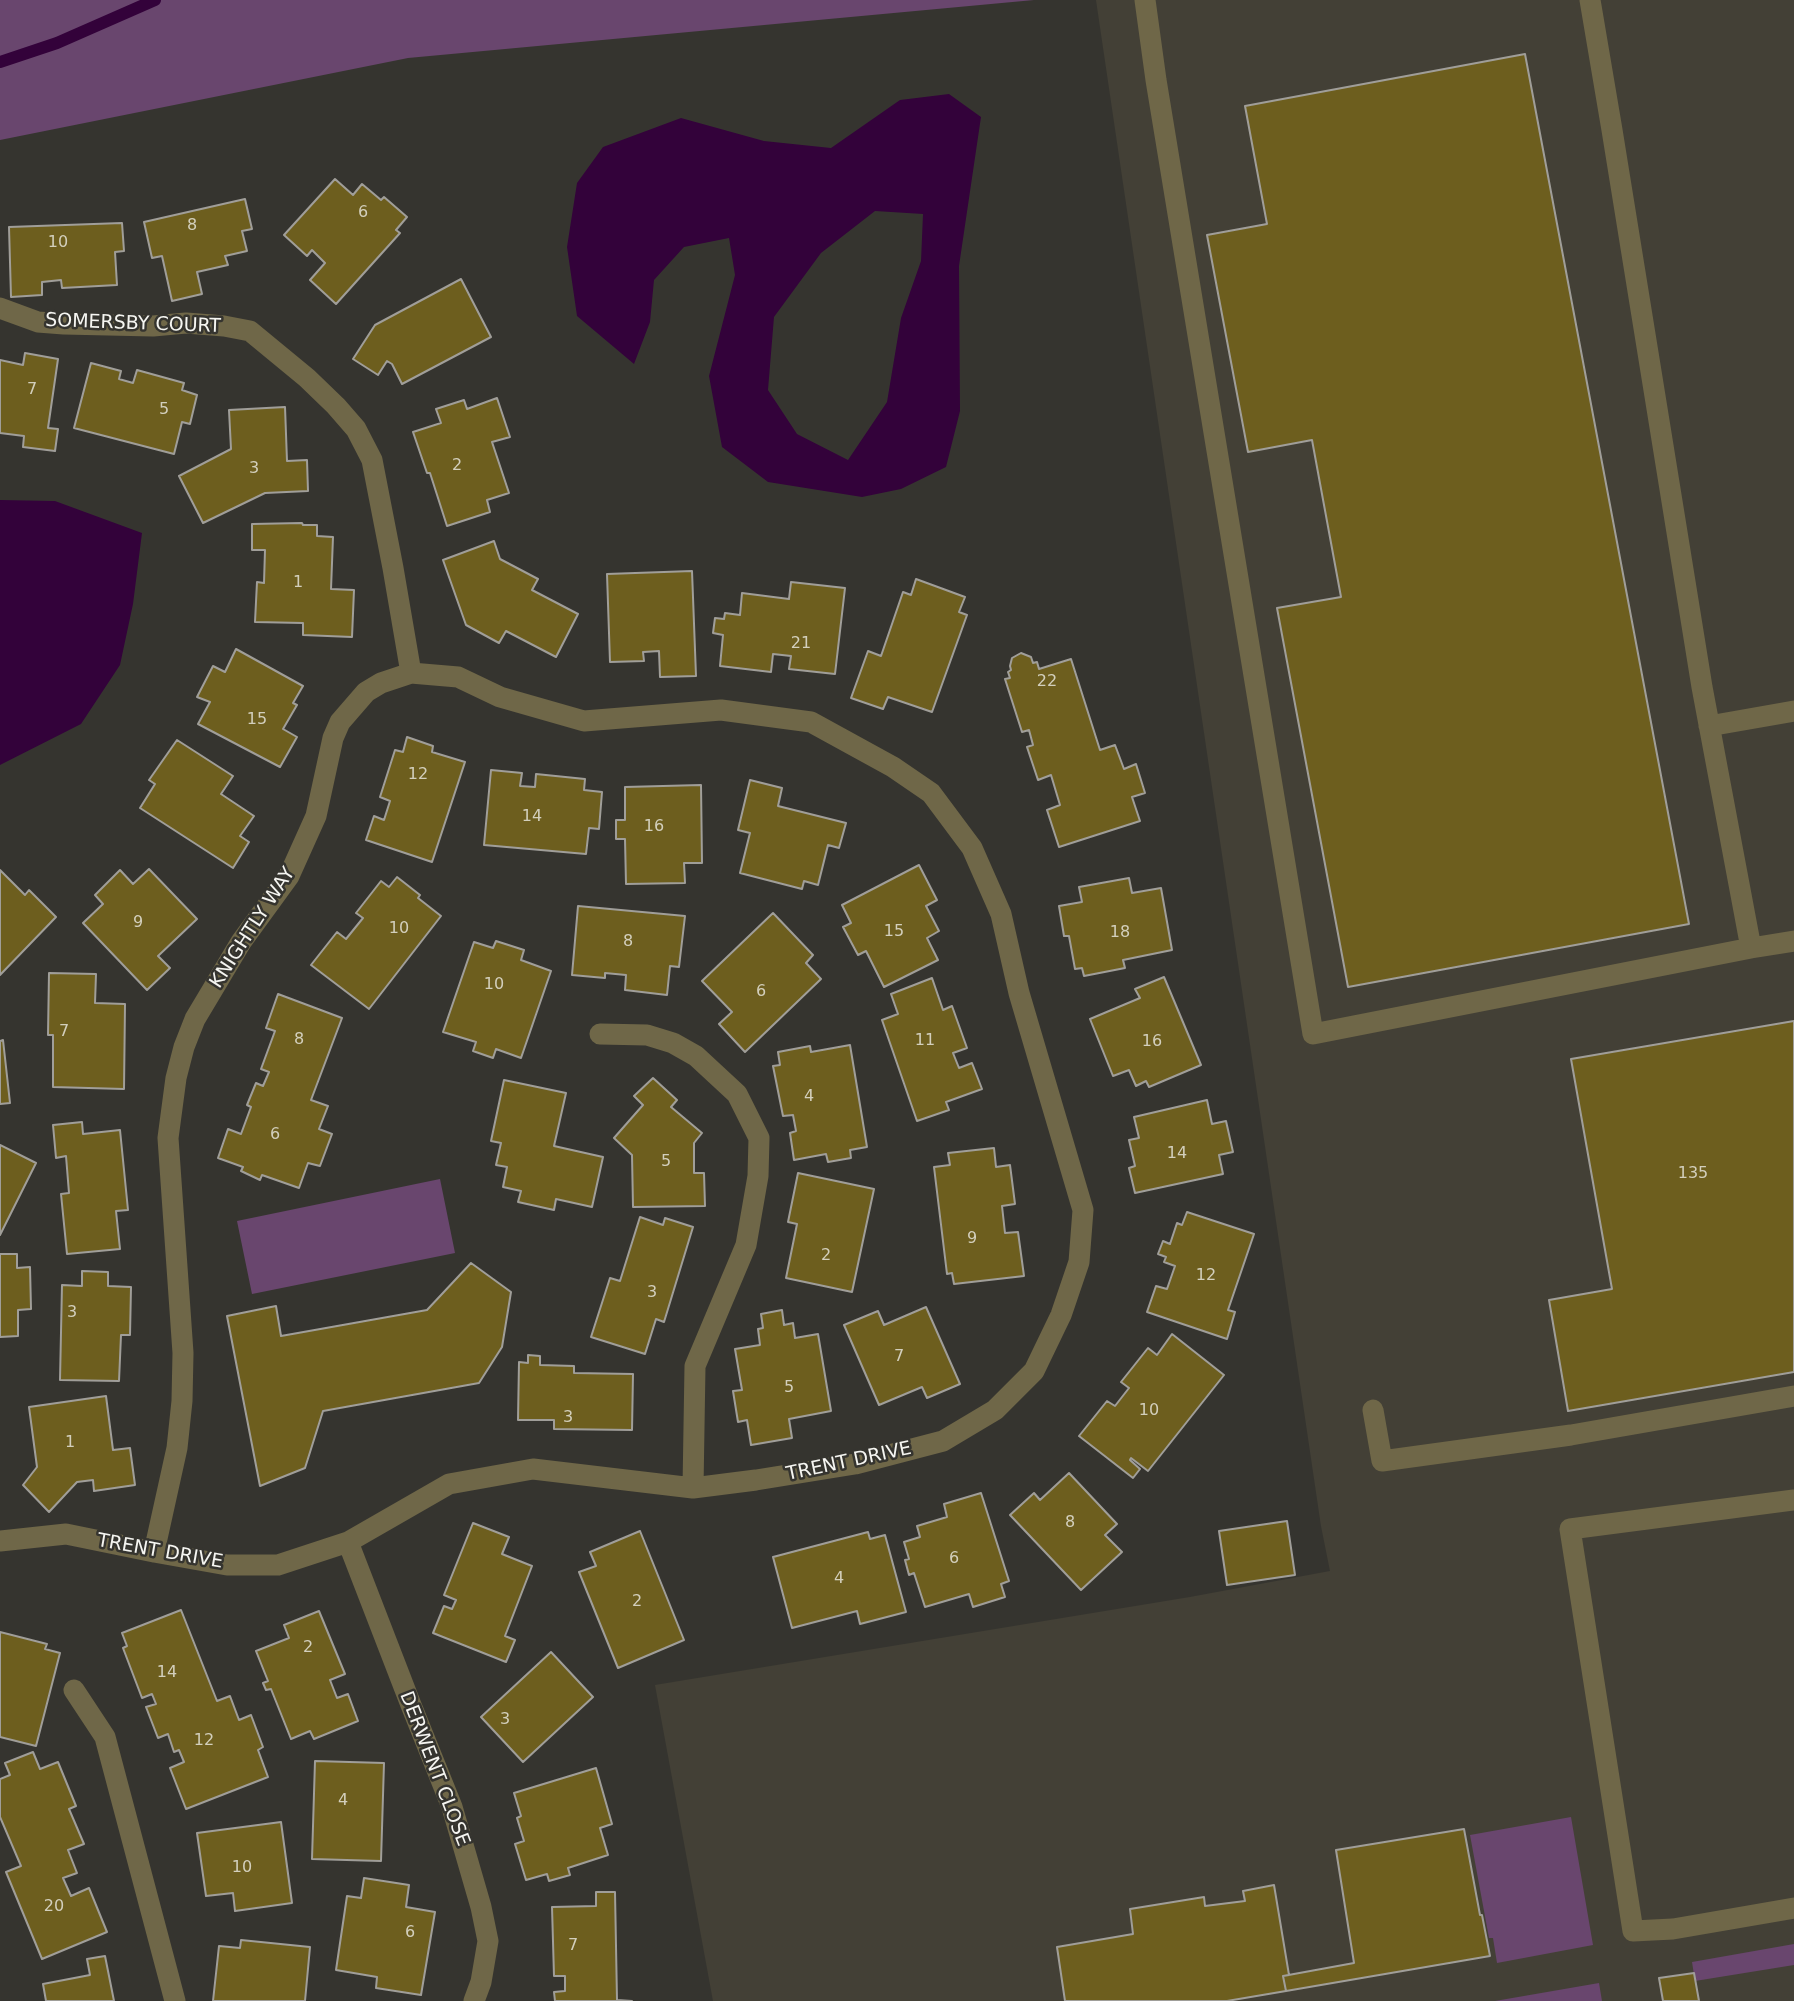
<!DOCTYPE html>
<html>
<head>
<meta charset="utf-8">
<style>
  body { margin:0 }
  canvas { display:block; background:#35342f }
</style>
</head>
<body>
<canvas width="1794" height="2001"></canvas>
<script>
const c = document.querySelector('canvas').getContext('2d');
c.lineJoin = 'round';
function fillPath(path, color) { c.fillStyle = color; c.fill(path, 'evenodd'); }
function strokePath(path, color, width, dash) { c.strokeStyle = color; c.lineWidth = width; c.lineCap = dash ? 'butt' : 'round'; c.setLineDash(dash || []); c.stroke(path); }
function drawText(font, color, halo, rows, align = 'center') {
  c.font = font + ' "DejaVu Sans",sans-serif'; c.lineWidth = 5; c.setLineDash([]); c.textBaseline = 'middle'; c.strokeStyle = halo; c.fillStyle = color; for (const [text, x, y, turn = 0] of rows) {
    c.save(); c.translate(x, y); c.rotate((+turn || 0) * Math.PI / 180); c.textAlign = isNaN(turn) ? turn : align; if (halo) c.strokeText(text, 0, 0); c.fillText(text, 0, 0); c.restore();
  }
}
const built = new Path2D(`
  M1096,0H1794V2001H713L655,1685L1190,1597L1330,1571L1321,1526Z`);
const green = new Path2D(`
  M0,0H1034L408,58L0,140Z
  M440,1179L455,1253L252,1294L237,1221Z
  M1571,1817L1593,1945L1497,1963L1493,1938H1489L1470,1835Z
  M1794,1944V1965L1695,1981L1692,1962Z
  M1599,1983L1602,2001H1495Z`);
const water = new Path2D(`
  M949,94L981,117L959,266L960,411L946,467L901,489L862,497L768,482L722,447L709,376L735,275L729,238L684,247L654,280L650,322L634,364L577,316L567,247L577,183L603,147L681,118L764,141L831,148L900,100ZM875,211L923,214L921,261L901,318L887,402L848,460L797,434L768,390L774,317L821,253Z
  M0,500L55,501L142,533L133,604L120,665L81,724L0,765Z`);
const stream = new Path2D(`
  M0,62L57,43L155,0`);
const building = new Path2D(`
  M1525,54L1689,924L1348,987L1277,608L1341,597L1312,440L1248,452L1207,235L1267,224L1245,106Z
  M335,179L353,195L362,184L381,200L384,197L407,217L396,230L400,233L336,304L310,280L325,263L312,250L307,256L284,235Z
  M245,199L252,229L242,231L247,251L225,256L228,265L197,272L202,294L172,301L162,256L152,258L144,222Z
  M122,223L124,251L115,252L117,285L62,288L61,280L42,282V295L11,297L9,227Z
  M461,279L491,337L402,384L392,364L387,361L378,375L353,359L375,325Z
  M25,353L58,359L48,428L58,429L55,451L23,447L24,436L0,433V360L23,365Z
  M91,363L121,371L119,379L133,383L137,370L184,383L182,390L197,395L190,424L182,422L174,454L74,428Z
  M497,398L510,437L492,442L509,493L487,500L490,512L447,526L430,473H427L413,432L441,423L436,409L464,400L467,409Z
  M285,407L287,461L307,460L308,491L265,493L203,523L179,476L231,449L229,410Z
  M302,523L303,525H317V536L333,537L331,589L354,590L352,637L303,635V623L255,622L257,582L264,583L265,550H252V524Z
  M494,541L500,559L538,579L532,590L578,614L556,657L506,631L499,643L466,625L443,560Z
  M692,571L696,676L660,677L659,651L643,652L644,661L610,662L607,574Z
  M916,579L965,597L959,612L967,615L932,712L888,697L883,709L851,698L868,651L881,656L903,592L911,595Z
  M791,582L845,588L835,674L789,669L791,656L773,654L771,672L720,666L723,635L713,633L715,618L724,619L725,613L740,615L742,593L789,599Z
  M236,649L303,686L293,703L297,705L283,729L297,737L280,767L198,724L210,702L197,697L213,666L225,672Z
  M1021,653L1031,657L1033,663L1037,662L1039,669L1071,659L1100,750L1115,745L1124,769L1136,764L1145,793L1132,797L1140,821L1059,847L1047,810L1060,805L1051,775L1038,780L1027,747L1033,745L1029,730L1022,732L1005,679L1010,678L1008,672L1011,670L1010,666L1012,658Z
  M407,737L433,746L432,752L465,762L432,862L366,840L374,816L384,820L390,801L380,797L395,750L403,752Z
  M177,740L233,776L221,794L254,816L240,836L249,842L233,868L140,808L155,784L149,780Z
  M491,770L522,773L520,786L535,787L536,774L585,779L584,790L602,792L599,829L589,828L586,854L484,845Z
  M750,780L782,788L778,806L846,823L839,848L828,845L818,885L804,881L802,889L740,873L750,833L738,830Z
  M701,785L702,863H684L685,883L626,884L625,839H616V820H625V787Z
  M919,865L937,900L926,906L939,931L927,938L938,960L884,987L866,951L858,955L843,927L851,923L842,905Z
  M149,869L197,919L158,956L170,968L147,990L83,923L103,904L95,895L120,870L133,884Z
  M0,870L25,895L29,890L56,917L0,975Z
  M397,877L420,895L418,898L441,916L369,1009L311,965L337,932L346,939L363,918L356,913L381,881L389,887Z
  M1129,878L1132,893L1161,888L1172,950L1123,960L1125,968L1084,976L1082,968L1075,969L1069,936H1064L1059,906L1082,902L1079,887Z
  M578,906L685,916L679,967L670,966L667,995L625,990L626,975L605,973V978L572,975Z
  M773,913L813,955L806,963L821,979L745,1052L719,1024L732,1012L702,981Z
  M496,941L524,950L521,960L551,971L521,1058L496,1049L493,1058L473,1051L476,1042L443,1032L474,942L493,948Z
  M49,973L96,974L95,1003L125,1004L124,1089L53,1087V1035H48Z
  M1164,977L1201,1065L1149,1087L1146,1081L1136,1086L1129,1070L1113,1076L1090,1019L1140,998L1135,989Z
  M932,978L943,1010L952,1006L967,1048L953,1053L959,1068L972,1063L982,1089L946,1102L949,1110L917,1121L882,1020L898,1014L891,994Z
  M278,994L342,1018L311,1100L328,1106L319,1129L332,1134L320,1166L308,1163L299,1188L262,1175L260,1180L241,1171L243,1167L218,1158L228,1129L241,1134L251,1107L247,1105L256,1083L263,1086L269,1072L261,1069L275,1031L266,1028Z
  M1794,1021V1372L1568,1411L1549,1300L1612,1289L1571,1059Z
  M3,1040L10,1103L0,1104V1041Z
  M850,1045L867,1147L850,1150L851,1158L828,1162L826,1154L794,1160L790,1133L796,1131L793,1115L783,1116L773,1066L780,1065L778,1052L810,1046L811,1052Z
  M653,1078L677,1100L671,1107L702,1133L694,1143V1173H704L705,1206L633,1207L632,1155L614,1138L643,1105L634,1096Z
  M504,1080L566,1093L554,1146L603,1157L592,1207L556,1199L554,1210L518,1202L521,1191L503,1187L507,1167L496,1165L501,1143L491,1141Z
  M1207,1100L1212,1124L1226,1121L1233,1152L1219,1155L1223,1174L1135,1193L1129,1168L1135,1166L1129,1140L1139,1138L1134,1117Z
  M82,1122L83,1134L120,1130L128,1210L116,1211L120,1249L67,1254L61,1194L69,1193L66,1156L56,1158L53,1125Z
  M0,1145L36,1163L0,1235Z
  M994,1148L996,1167L1010,1165L1015,1204L1002,1206L1005,1233L1018,1232L1024,1276L954,1284L952,1273L947,1274L934,1167L950,1165L948,1153Z
  M798,1173L874,1189L852,1292L786,1278L797,1224L788,1222Z
  M1187,1212L1254,1234L1228,1310L1235,1312L1227,1339L1147,1312L1156,1286L1167,1289L1175,1266L1164,1262L1166,1257L1158,1254L1163,1241L1170,1244L1177,1223L1182,1225Z
  M640,1217L663,1225L665,1218L693,1227L664,1322L656,1319L645,1354L591,1337L610,1278L620,1281Z
  M0,1254H17V1268L30,1267L31,1309L18,1310V1336L0,1337Z
  M471,1263L511,1292L502,1347L479,1383L323,1411L305,1468L260,1486L227,1316L276,1306L281,1336L427,1310Z
  M82,1271L108,1272V1286L131,1287L130,1335H121L119,1381L60,1380L62,1285L82,1286Z
  M926,1307L960,1384L927,1398L922,1387L879,1405L844,1325L878,1311L884,1325Z
  M782,1310L784,1325L793,1323L795,1338L818,1334L831,1411L789,1419L792,1438L751,1445L747,1420L738,1422L733,1391L742,1390L735,1349L760,1345L758,1329L763,1328L761,1314Z
  M1172,1334L1224,1375L1148,1471L1131,1458L1130,1460L1140,1469L1133,1478L1079,1436L1107,1401L1115,1406L1129,1388L1121,1382L1148,1348L1157,1355Z
  M528,1355L540,1356V1365L574,1366V1373L633,1374L632,1430L554,1429V1420H518L519,1362L528,1363Z
  M106,1396L113,1450L130,1448L135,1485L94,1491L93,1480L77,1482L49,1512L23,1485L37,1467L29,1407Z
  M1069,1473L1117,1524L1105,1535L1122,1552L1081,1590L1010,1515L1034,1493L1040,1500Z
  M981,1493L1009,1581L1001,1584L1005,1597L973,1607L969,1594L925,1607L914,1573L909,1575L905,1560L909,1559L904,1542L920,1537L917,1526L947,1517L944,1504Z
  M1287,1521L1295,1575L1227,1585L1219,1531Z
  M473,1523L509,1537L502,1554L532,1566L505,1636L515,1640L506,1662L433,1633L444,1606L452,1609L456,1600L444,1595Z
  M640,1531L684,1640L618,1668L579,1572L596,1566L590,1552Z
  M868,1532L870,1539L885,1535L906,1612L860,1624L857,1611L792,1628L773,1557Z
  M181,1610L217,1701L230,1696L239,1720L251,1715L263,1747L258,1750L268,1777L186,1809L170,1768L184,1762L179,1750L174,1752L168,1734L158,1738L146,1707L156,1704L152,1694L142,1698L123,1648L127,1646L122,1633Z
  M319,1611L345,1674L330,1680L337,1698L348,1694L358,1721L314,1739L310,1731L291,1739L271,1689L266,1690L263,1683L268,1681L256,1651L289,1638L284,1625Z
  M0,1632L47,1644L45,1649L60,1653L36,1746L0,1737Z
  M551,1652L593,1697L523,1762L481,1717Z
  M33,1752L40,1769L58,1762L76,1806L69,1809L84,1844L68,1850L77,1873L63,1878L71,1896L89,1888L107,1932L42,1959L6,1872L21,1866L0,1817V1779L10,1775L5,1763Z
  M315,1761L384,1763L381,1861L312,1859Z
  M596,1768L612,1824L600,1828L608,1855L568,1868L570,1875L549,1881L547,1874L526,1880L515,1844L524,1841L517,1818L521,1816L514,1793Z
  M281,1822L292,1903L235,1911L233,1893L206,1896L197,1833Z
  M1464,1829L1480,1915H1482L1490,1956L1286,1991L1283,1976L1354,1963L1336,1850Z
  M364,1878L409,1885L406,1907L435,1912L421,1995L376,1988L377,1977L336,1970L347,1896L361,1898Z
  M1274,1885L1289,1975L1283,1976L1286,1991L1227,2001H1065L1057,1947L1133,1934L1130,1909L1204,1897L1205,1906L1245,1901L1243,1891Z
  M596,1892H615L617,2000L632,2001H555L554,1992L565,1991V1976H554L552,1907L596,1906Z
  M241,1940L310,1947L305,2001H213L219,1946L240,1948Z
  M105,1956L114,2001H46L43,1984L90,1975L87,1959Z
  M1694,1973L1699,2001H1663L1659,1978Z`);
const minor = new Path2D(`
  M1145,0L1156,80L1313,1034L1751,948L1794,941
  M1590,0L1612,130L1702,687L1751,948
  M0,308L38,322L64,324L153,326L186,323L224,326L250,331L307,378L336,406L356,429L372,460L393,568L411,673
  M1709,726L1794,711
  M600,1034L647,1035L673,1043L696,1056L737,1094L759,1138L758,1176L746,1245L695,1366L693,1488
  M1373,1410L1382,1461L1571,1435L1794,1396
  M1794,1500L1570,1529L1633,1931L1673,1929L1794,1908
  M0,1541L66,1534L154,1552L227,1565H278L348,1542L449,1484L533,1469L693,1488L756,1480L855,1464L943,1441L995,1410L1034,1371L1061,1315L1079,1262L1083,1210L1019,993L1001,914L972,848L931,793L893,767L811,722L721,710L584,721L500,697L458,677L411,673L381,683L366,692L340,722L333,738L316,816L289,876L241,942L195,1019L184,1047L176,1078L168,1138L183,1353L182,1401L177,1448L154,1552
  M348,1542L411,1705L452,1807L481,1907L488,1941L481,1982L474,2001
  M74,1690L105,1737L175,2001`);
const numberNames = [
  ["6",363,213],
  ["8",192,226],
  ["10",58,243],
  ["7",32,390],
  ["5",164,410],
  ["2",457,466],
  ["3",254,469],
  ["1",298,583],
  ["21",801,644],
  ["22",1047,682],
  ["15",257,720],
  ["12",418,775],
  ["14",532,817],
  ["16",654,827],
  ["9",138,923],
  ["10",399,929],
  ["15",894,932],
  ["18",1120,933],
  ["8",628,942],
  ["10",494,985],
  ["6",761,992],
  ["7",64,1032],
  ["8",299,1040],
  ["11",925,1041],
  ["16",1152,1042],
  ["4",809,1097],
  ["6",275,1135],
  ["14",1177,1154],
  ["5",666,1162],
  ["135",1693,1174],
  ["9",972,1239],
  ["2",826,1256],
  ["12",1206,1276],
  ["3",652,1293],
  ["3",72,1313],
  ["7",899,1357],
  ["5",789,1388],
  ["10",1149,1411],
  ["3",568,1418],
  ["1",70,1443],
  ["8",1070,1523],
  ["6",954,1559],
  ["4",839,1579],
  ["2",637,1602],
  ["2",308,1648],
  ["14",167,1673],
  ["3",505,1720],
  ["12",204,1741],
  ["4",343,1801],
  ["10",242,1868],
  ["20",54,1907],
  ["6",410,1933],
  ["7",573,1946]
];
const streetNames = [
  ["SOMERSBY COURT",133,324,2],
  ["KNIGHTLY WAY",253,928,-57],
  ["TRENT DRIVE",849,1462,-12],
  ["TRENT DRIVE",160,1552,10],
  ["DERWENT CLOSE",434,1769,69]
];
fillPath(built, '#434036');
fillPath(green, '#69466e');
fillPath(water, '#33023a');
strokePath(stream, '#33023a', 12);
fillPath(building, '#6d5e1e');
strokePath(building, '#a09e99', 2);
strokePath(minor, '#6f6748', 21);
drawText('16px', '#d3cfbc', null, numberNames);
drawText('19px', '#f5f5f1', '#35342f', streetNames);
</script>
</body>
</html>
